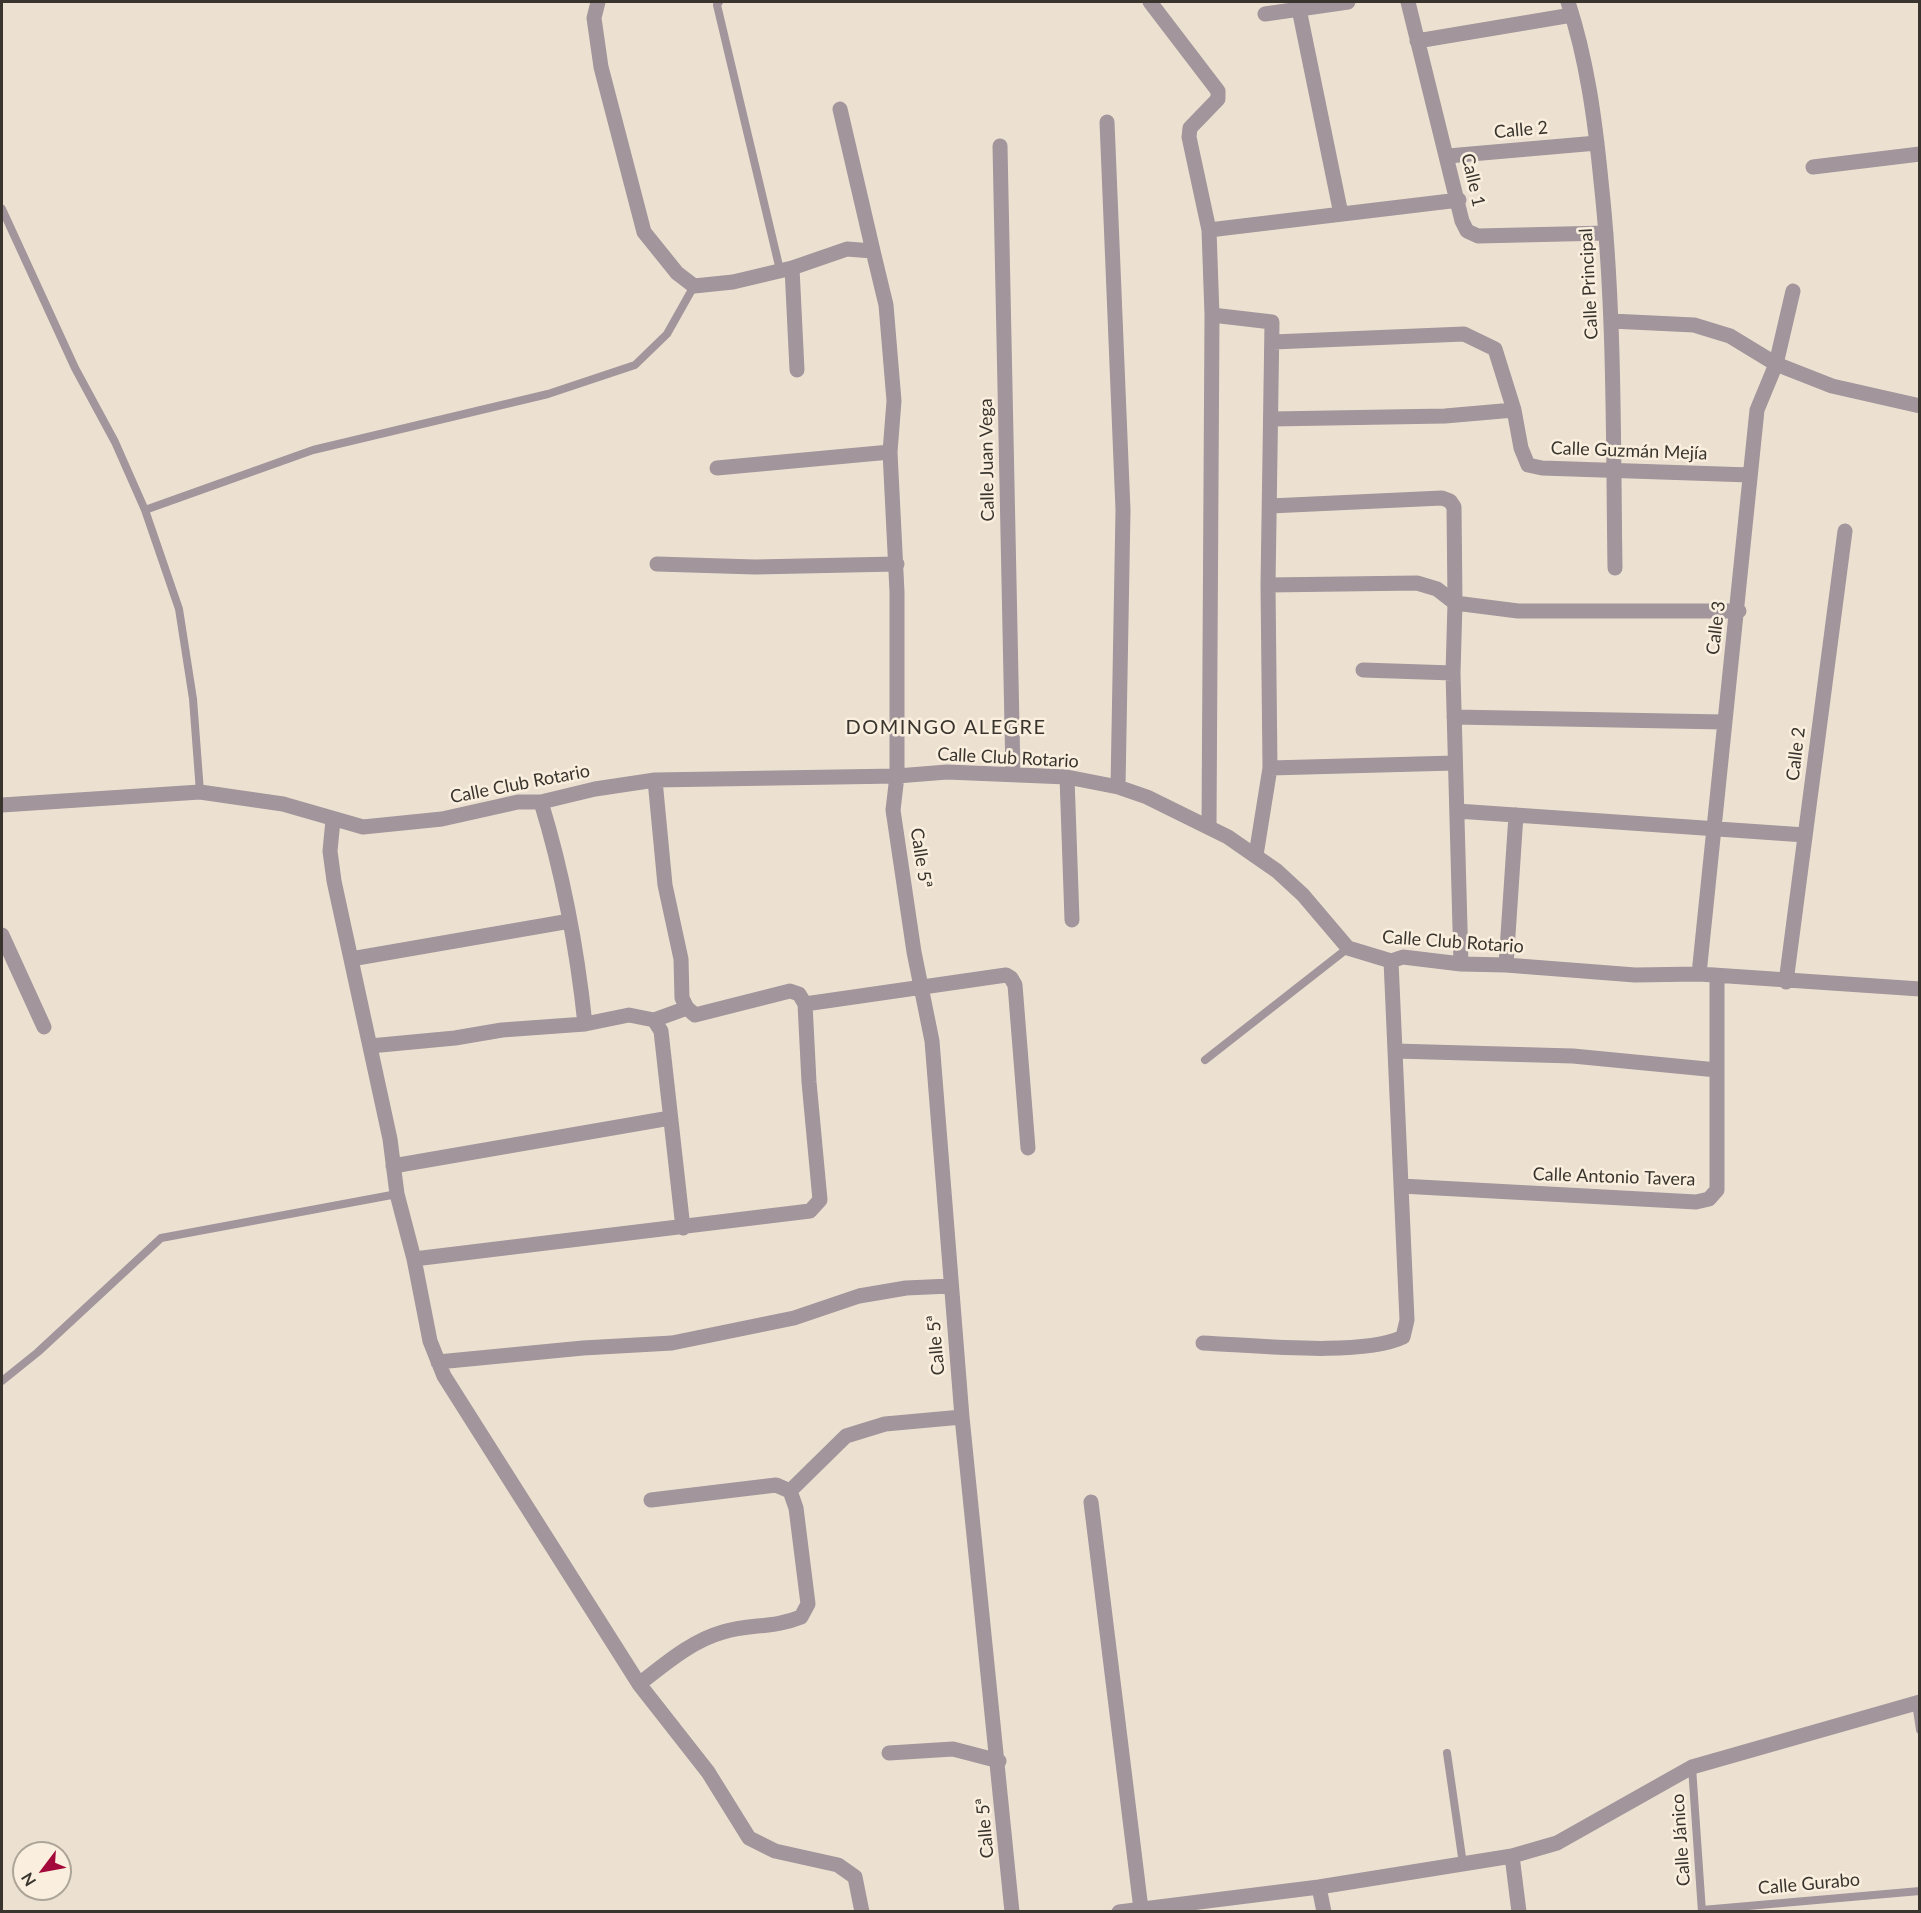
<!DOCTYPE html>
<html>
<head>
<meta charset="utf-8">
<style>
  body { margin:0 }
  #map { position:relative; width:1921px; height:1913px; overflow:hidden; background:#ece1d1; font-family:Lato,sans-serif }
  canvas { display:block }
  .frame { position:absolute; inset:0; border:3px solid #39352e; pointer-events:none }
  .north { position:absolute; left:12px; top:1841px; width:60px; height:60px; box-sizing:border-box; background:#faefde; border:2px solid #ada598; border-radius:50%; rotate:238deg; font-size:16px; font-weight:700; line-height:24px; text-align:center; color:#39352e }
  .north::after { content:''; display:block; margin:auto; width:21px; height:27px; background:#a4093b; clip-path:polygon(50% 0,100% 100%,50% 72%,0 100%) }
</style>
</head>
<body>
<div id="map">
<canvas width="1921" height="1913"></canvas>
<div class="frame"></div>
<div class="north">N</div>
</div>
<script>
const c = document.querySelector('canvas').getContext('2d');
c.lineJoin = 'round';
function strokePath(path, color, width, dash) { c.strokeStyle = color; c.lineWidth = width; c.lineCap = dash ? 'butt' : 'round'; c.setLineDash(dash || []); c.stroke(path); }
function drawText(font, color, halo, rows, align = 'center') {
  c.font = font + ' Lato,sans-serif'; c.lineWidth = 5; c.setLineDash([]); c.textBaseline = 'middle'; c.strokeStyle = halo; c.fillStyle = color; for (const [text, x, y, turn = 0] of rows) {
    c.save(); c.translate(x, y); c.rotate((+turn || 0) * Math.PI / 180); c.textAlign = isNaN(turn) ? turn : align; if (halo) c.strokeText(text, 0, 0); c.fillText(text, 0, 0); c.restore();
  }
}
const lane = new Path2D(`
  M719,2L717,5L780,270
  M2,209L75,368L115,442L145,510L179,609L193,699L200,792
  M145,510L313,450L548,394L635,365L667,334L694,286
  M1205,1060L1348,948
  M2,1381L38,1352L161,1238L397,1194
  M1916,1703L1920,1730
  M1447,1753L1463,1864
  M1692,1767L1702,1912
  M1702,1910L1920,1891`);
const street = new Path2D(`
  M598,2L594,18L601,67L644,232L677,273L694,286L733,282L792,268
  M1150,2L1218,91V99L1190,128L1189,137L1209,230L1212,315
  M1408,2L1462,221L1467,231L1478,236L1606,233
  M1568,2C1587,60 1595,120 1601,181C1615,309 1613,439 1615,568
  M1299,9L1341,214
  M1265,14L1348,2
  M1417,41L1572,15
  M840,109L873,251
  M1107,122L1123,510L1118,787
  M1000,146L1013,774
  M1448,156L1597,143
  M1813,167L1920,154
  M1209,230L1459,200
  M1611,321L1694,325L1730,336L1776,364L1832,386L1920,406
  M1273,342L1464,334L1495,349L1514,410L1521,448L1528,465L1542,468L1750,475
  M797,370L792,268L847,249L873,251L886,305L894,401L890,452L897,592V776L893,810L914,952L932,1041L962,1417L1012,1912
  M1272,419L1445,416L1514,410
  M717,468L890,452
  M1270,506L1442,498L1450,501L1454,507L1455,603L1453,673L1461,964
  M657,564L755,567L897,564
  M1268,585L1417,583L1437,589L1455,603L1518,611H1739
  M1363,670L1453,673
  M1454,717L1724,722
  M1270,768L1455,763
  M1067,777L1072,920
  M541,802C563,874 577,948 585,1024
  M2,805L200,792L283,804L363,827L442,819L518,802H541L595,789L655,780L897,776L947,772L1067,777L1118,787L1147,797L1228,837L1277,871L1303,895L1348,948L1391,961L1403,957L1461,964L1506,965L1635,975L1699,974L1920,989
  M1457,811L1805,835
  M333,820L330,851L334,881L390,1139L397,1194L414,1259L430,1341L444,1376L639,1684L708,1772L749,1838L775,1851L838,1865L855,1877L862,1912
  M1209,827L1212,315L1272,322L1268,585L1270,768L1256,855
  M2,935L44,1027
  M351,959L570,921
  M1506,965L1516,815
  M1699,974L1757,410L1776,364L1793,291
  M1786,982L1845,531
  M805,1004L1006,975L1011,978L1015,985L1028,1148
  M654,1020L687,1008
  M370,1046L455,1038L502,1030L585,1024L629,1015L654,1020L661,1031L683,1228
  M1395,1051L1573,1056L1717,1070
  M393,1166L670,1118
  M1401,1186L1696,1202L1709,1199L1717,1190V977
  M414,1259L810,1211L820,1200L809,1082L805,1004L799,994L790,991L695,1015L687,1008L682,998L681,959L665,885L655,780
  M1203,1343C1252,1345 1361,1357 1403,1337L1407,1320L1391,961
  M438,1362L583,1348L672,1343L794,1318L859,1296L906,1288L950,1286
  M790,1491L846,1436L885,1424L962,1417
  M651,1500L776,1485L790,1491
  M1091,1502L1141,1909
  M639,1684C665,1664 691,1641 723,1632C749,1624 774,1628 801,1617L808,1604L796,1508L790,1491
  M889,1753L953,1749L999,1761
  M1512,1856L1519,1912
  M1319,1887L1324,1912
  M1119,1912L1319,1887L1512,1856L1557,1843L1692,1767L1920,1702`);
const streetNames = [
  ["Calle 2",1521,130,-5],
  ["Calle 1",1473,180,77],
  ["Calle Principal",1589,284,-93],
  ["Calle Guzmán Mejía",1629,451,2],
  ["Calle Juan Vega",987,460,-91],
  ["Calle 3",1716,628,-83],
  ["Calle 2",1796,754,-83],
  ["Calle Club Rotario",1008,758,3],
  ["Calle Club Rotario",520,784,-11],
  ["Calle 5ª",921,858,81],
  ["Calle Club Rotario",1453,942,4],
  ["Calle Antonio Tavera",1614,1177,2],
  ["Calle 5ª",936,1345,-95],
  ["Calle 5ª",985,1828,-95],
  ["Calle Jánico",1681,1840,-94],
  ["Calle Gurabo",1809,1884,-5]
];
const neighbourhoodNames = [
  ["DOMINGO ALEGRE",946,728]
];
strokePath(lane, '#a2959b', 8);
strokePath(street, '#a2959b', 15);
drawText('18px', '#39352e', '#faefde', streetNames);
c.letterSpacing = '1.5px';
drawText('20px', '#39352e', '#faefde', neighbourhoodNames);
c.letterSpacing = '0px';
</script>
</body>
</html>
